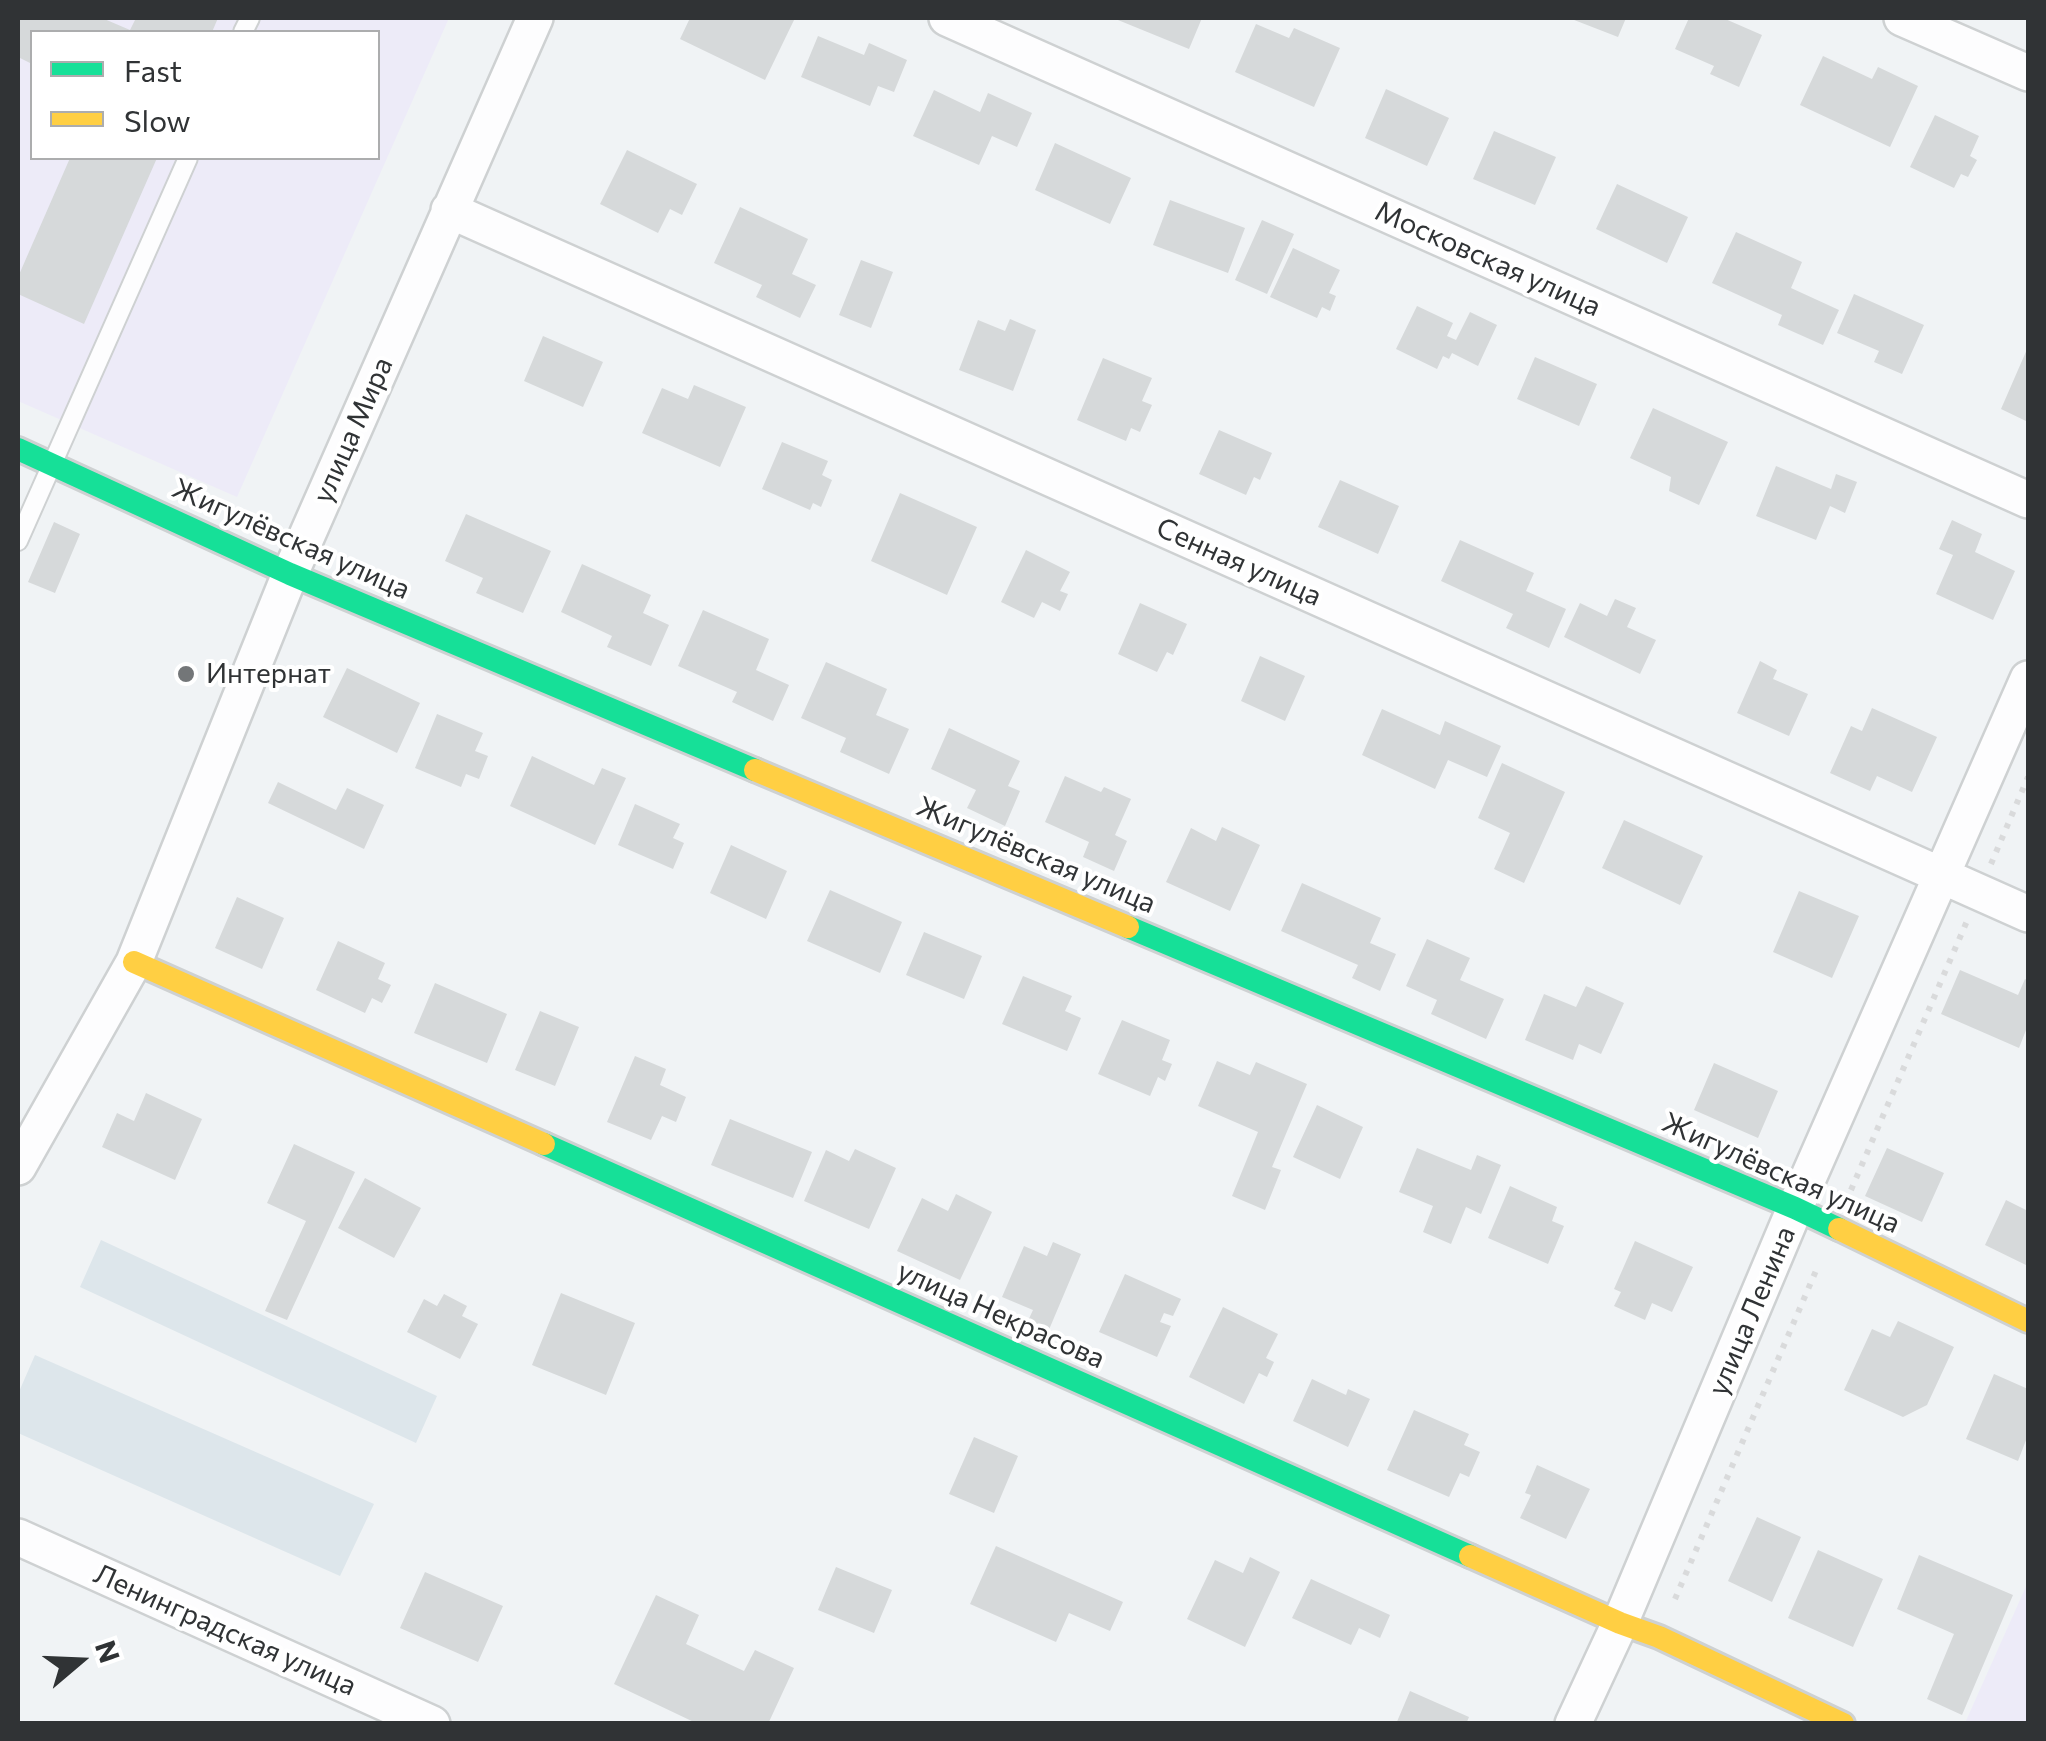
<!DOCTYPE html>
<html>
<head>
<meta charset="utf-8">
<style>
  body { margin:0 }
  #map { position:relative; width:2046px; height:1741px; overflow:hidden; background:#f0f3f5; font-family:Commissioner,sans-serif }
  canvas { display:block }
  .frame { position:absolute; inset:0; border:20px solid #303335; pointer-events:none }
  .legend { position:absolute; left:30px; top:30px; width:350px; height:130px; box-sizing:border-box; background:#fff; border:2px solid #acadae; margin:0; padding:12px 18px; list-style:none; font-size:30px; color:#303335 }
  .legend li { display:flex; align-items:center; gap:20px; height:50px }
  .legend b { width:50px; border:2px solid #acadae }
  .north { position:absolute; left:30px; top:1611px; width:100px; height:100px; -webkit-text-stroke:8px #fff; paint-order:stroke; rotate:71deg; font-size:28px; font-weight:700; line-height:40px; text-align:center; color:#303335 }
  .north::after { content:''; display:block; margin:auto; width:35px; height:45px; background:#303335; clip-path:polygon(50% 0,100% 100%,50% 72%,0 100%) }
</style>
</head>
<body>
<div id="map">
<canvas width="2046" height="1741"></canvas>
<div class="frame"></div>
<ul class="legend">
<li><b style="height:12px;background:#16e098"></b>Fast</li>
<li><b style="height:12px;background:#ffcf43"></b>Slow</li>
</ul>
<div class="north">N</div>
</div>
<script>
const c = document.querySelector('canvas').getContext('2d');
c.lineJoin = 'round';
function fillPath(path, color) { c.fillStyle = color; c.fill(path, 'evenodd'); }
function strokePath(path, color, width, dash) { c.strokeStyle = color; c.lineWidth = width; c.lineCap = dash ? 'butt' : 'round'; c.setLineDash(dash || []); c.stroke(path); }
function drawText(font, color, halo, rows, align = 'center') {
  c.font = font + ' Commissioner,sans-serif'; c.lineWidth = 8; c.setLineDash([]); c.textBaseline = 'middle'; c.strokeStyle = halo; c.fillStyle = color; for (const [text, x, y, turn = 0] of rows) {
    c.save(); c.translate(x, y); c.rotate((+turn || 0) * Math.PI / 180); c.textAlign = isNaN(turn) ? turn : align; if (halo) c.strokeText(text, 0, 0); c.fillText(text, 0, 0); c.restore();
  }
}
const built = new Path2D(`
  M101,1240L437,1396L416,1443L80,1287Z
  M35,1355L374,1504L340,1576L18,1433V1394Z`);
const education = new Path2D(`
  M18,18H449L237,497L18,401ZM32,32H378V158H32Z
  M2028,1582V1723H1965Z`);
const building = new Path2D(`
  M18,18H102L130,30L136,18H218L212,32H32V64L18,57Z
  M690,18H795L765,80L680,39Z
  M1113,18H1202L1189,49Z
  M1569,18H1626L1618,37Z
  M1689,18H1723L1762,35L1739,87L1710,74L1714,66L1675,49Z
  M1256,24L1289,38L1294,28L1340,48L1314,107L1235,72Z
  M818,36L864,55L869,43L907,60L894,92L878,86L870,106L801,77Z
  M1823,56L1872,79L1878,67L1918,86L1890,147L1800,105Z
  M1386,89L1449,118L1427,166L1365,138Z
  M934,90L980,112L988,93L1032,113L1017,147L992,136L979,165L913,136Z
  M1935,115L1979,136L1970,156L1977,160L1968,177L1961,174L1954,188L1910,167Z
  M1494,131L1556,157L1535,205L1473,179Z
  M1055,143L1131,178L1110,224L1035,190Z
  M627,150L697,184L682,215L670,209L658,233L600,204Z
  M70,158H157L84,324L18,294V277Z
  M1617,184L1688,217L1667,263L1596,229Z
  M1170,200L1245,228L1228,273L1153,245Z
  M740,207L808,239L792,274L816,285L800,318L756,297L762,285L714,263Z
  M1262,220L1294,234L1267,294L1235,280Z
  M1736,232L1802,262L1791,288L1839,310L1823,345L1778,325L1782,315L1712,283Z
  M1293,248L1340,270L1329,293L1336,296L1330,311L1322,307L1317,318L1270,297Z
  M861,260L893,272L871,328L839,315Z
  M1854,294L1924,325L1902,374L1874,362L1879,351L1837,333Z
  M1417,306L1453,323L1447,336L1456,340L1470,312L1497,325L1478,366L1452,353L1449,359L1443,356L1437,369L1396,349Z
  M1010,319L1036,330L1013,391L959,370L978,320L1005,331Z
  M543,336L603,362L583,407L524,381Z
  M2028,347V422L2001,409Z
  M1535,357L1597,384L1579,426L1517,399Z
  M1103,358L1152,378L1142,401L1152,405L1140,432L1131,428L1126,441L1077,420Z
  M694,385L746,407L720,467L642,433L662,388L688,399Z
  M1653,408L1728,442L1699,505L1669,491L1671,477L1630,458Z
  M1219,430L1272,453L1260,480L1254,477L1246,495L1199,474Z
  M782,442L828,461L822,475L832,480L821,507L813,503L810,510L762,489Z
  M1776,466L1831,489L1836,474L1857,482L1845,513L1830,506L1816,540L1756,516Z
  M1340,480L1399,506L1378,554L1318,527Z
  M900,493L977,527L947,595L871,561Z
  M466,514L551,551L523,613L476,593L483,578L445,561Z
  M1952,520L1982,534L1975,552L2015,571L1993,620L1936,594L1953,555L1939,549Z
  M54,522L80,534L55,593L28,582Z
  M1460,540L1534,573L1526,591L1566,609L1549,648L1506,628L1513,614L1441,581Z
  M1026,550L1070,572L1060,591L1068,594L1060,611L1042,602L1034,618L1001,602Z
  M582,564L651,595L643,613L669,625L651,666L607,647L612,636L561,612Z
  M1615,599L1636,608L1627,627L1656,640L1640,674L1564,637L1580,603L1607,616Z
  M1140,603L1187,624L1173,655L1167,652L1157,672L1118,654Z
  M703,610L769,639L756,670L789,685L773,721L732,702L737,692L678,666Z
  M1260,656L1305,676L1285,721L1241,701Z
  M1760,661L1777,670L1773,679L1808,694L1789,736L1737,713Z
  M826,662L887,689L876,715L909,729L889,774L840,752L846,738L801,718Z
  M347,668L420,703L397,753L323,717Z
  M1872,708L1937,737L1912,792L1877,776L1870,791L1830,773L1851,726L1862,731Z
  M1382,709L1440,735L1445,721L1501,746L1487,777L1448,760L1435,789L1362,755Z
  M437,714L483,733L475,751L488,756L479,779L466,774L461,787L415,768Z
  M949,728L1020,761L1008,786L1020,791L1005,826L967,808L976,790L931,769Z
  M532,756L594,785L602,768L626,778L595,845L510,806Z
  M1502,763L1565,792L1524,883L1494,869L1510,833L1478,818Z
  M1065,776L1101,792L1104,787L1131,799L1115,835L1127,841L1114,871L1083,857L1089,842L1045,822Z
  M278,782L336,810L347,788L384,805L364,849L268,803Z
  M635,804L680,824L673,838L684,843L673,869L618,845Z
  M1624,820L1703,856L1680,905L1602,868Z
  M1222,827L1260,845L1230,911L1166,882L1191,828L1216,841Z
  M731,845L787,871L766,919L710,893Z
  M1302,883L1381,918L1370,943L1396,954L1380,991L1352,978L1358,965L1281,931Z
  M830,890L902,922L880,973L807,941Z
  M1799,891L1859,916L1832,978L1773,952Z
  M237,897L284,918L262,969L215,948Z
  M924,932L982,956L964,999L906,975Z
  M1427,939L1470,958L1460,980L1504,999L1486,1039L1431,1014L1437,1000L1406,986Z
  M338,941L385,963L378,979L391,985L382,1003L372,998L365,1013L316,990Z
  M1960,970L2018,995L2025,979L2028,981V1025L2019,1048L1941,1014Z
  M1023,976L1072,996L1065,1011L1081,1018L1067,1051L1002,1024Z
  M435,983L507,1014L487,1063L414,1033Z
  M1586,986L1624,1003L1601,1054L1579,1044L1573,1060L1525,1040L1544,994L1576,1007Z
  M540,1011L579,1027L555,1086L515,1070Z
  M1122,1020L1170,1040L1162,1060L1172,1064L1165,1081L1158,1077L1150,1096L1098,1074Z
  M635,1056L666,1069L660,1085L686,1097L676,1122L662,1116L651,1140L607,1122Z
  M1217,1061L1250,1075L1256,1062L1307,1084L1272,1167L1281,1170L1265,1210L1232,1196L1258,1132L1198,1106Z
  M1714,1063L1778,1091L1758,1138L1694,1110Z
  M146,1093L202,1119L175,1180L102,1147L117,1113L134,1121Z
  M1317,1105L1363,1127L1340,1179L1293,1157Z
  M730,1119L812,1152L793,1198L711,1165Z
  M294,1144L355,1172L287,1320L265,1311L306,1221L267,1203Z
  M1417,1148L1471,1170L1477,1155L1501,1165L1481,1214L1466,1207L1451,1244L1423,1232L1433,1206L1399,1192Z
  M1887,1148L1944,1173L1922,1222L1865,1196Z
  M855,1149L896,1168L869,1229L804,1201L826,1150L849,1161Z
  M365,1178L421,1208L394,1258L338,1228Z
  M1510,1186L1557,1207L1552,1221L1564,1226L1548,1264L1488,1238Z
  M956,1194L992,1212L960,1280L897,1251L922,1198L948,1211Z
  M2006,1200L2028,1211V1266L1985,1245Z
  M1635,1241L1693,1267L1672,1312L1652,1303L1645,1320L1614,1306L1621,1292L1614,1289Z
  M1053,1242L1081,1254L1048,1332L1027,1323L1033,1310L1002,1297L1024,1246L1047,1256Z
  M1125,1274L1181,1299L1173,1316L1164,1313L1160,1322L1171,1326L1157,1357L1099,1332Z
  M561,1293L635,1323L606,1395L532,1365Z
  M444,1294L467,1306L462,1316L478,1324L460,1359L407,1332L424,1299L437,1306Z
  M1223,1307L1278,1334L1266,1358L1274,1362L1267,1377L1259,1373L1244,1404L1189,1377Z
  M1898,1321L1954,1347L1927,1405L1903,1417L1844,1390L1872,1329L1890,1337Z
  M1994,1374L2028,1389V1435L2018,1461L1966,1439Z
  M1312,1379L1346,1395L1348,1389L1370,1399L1348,1447L1293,1421Z
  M1414,1410L1469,1434L1464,1445L1480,1452L1469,1477L1460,1473L1449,1497L1387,1470Z
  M974,1437L1018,1456L994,1513L949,1494Z
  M1537,1465L1590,1489L1566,1539L1520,1518L1531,1495L1525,1493Z
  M1757,1517L1801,1537L1772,1602L1728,1581Z
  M996,1546L1123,1602L1110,1631L1069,1613L1056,1642L970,1604Z
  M1818,1550L1883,1579L1853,1647L1788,1618Z
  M1919,1555L2013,1595L1962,1715L1927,1699L1954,1634L1897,1609Z
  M1250,1557L1280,1572L1245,1647L1187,1619L1215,1560L1243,1573Z
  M836,1567L892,1590L874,1633L818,1610Z
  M425,1572L503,1606L478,1662L400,1628Z
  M1311,1579L1390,1615L1380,1638L1359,1628L1351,1645L1292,1618Z
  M656,1595L699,1615L686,1644L744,1671L755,1650L794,1668L768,1724H698L614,1684Z
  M1410,1691L1469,1717L1466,1724H1396Z`);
const path = new Path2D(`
  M1991,864L2028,777
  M1851,1190L1967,921
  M1675,1599L1818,1266`);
const lane = new Path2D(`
  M243,32L250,18
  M18,541L188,158`);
const street = new Path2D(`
  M947,18L2028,500
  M1902,18L2028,73
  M449,210L2028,914
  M18,1167L134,962L290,574L535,18
  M18,1537L432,1724
  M1573,1724L1620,1623L1795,1208L2028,679`);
const fast = new Path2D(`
  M18,449L290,574L755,770
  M1128,927L1795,1208L1839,1229
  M544,1144L1470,1556`);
const slow = new Path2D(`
  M755,770L1128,927
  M134,962L544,1144
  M1839,1229L2028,1321
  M1470,1556L1620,1623L1659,1637L1843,1724`);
const markers = [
  [186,674,10,"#737678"]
];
const streetNames = [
  ["Московская улица",1488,259,24],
  ["улица Мира",353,430,-66],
  ["Жигулёвская улица",291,539,24],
  ["Сенная улица",1239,562,24],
  ["Жигулёвская улица",1036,855,23],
  ["Жигулёвская улица",1781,1173,24],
  ["улица Ленина",1752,1311,-67],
  ["улица Некрасова",1001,1315,24],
  ["Ленинградская улица",225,1630,24]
];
const poiNames = [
  ["Интернат",206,674]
];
fillPath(built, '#dde6eb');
fillPath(education, '#edebf8');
fillPath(building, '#d6d9da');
strokePath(lane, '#ced1d2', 22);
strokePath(street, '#ced1d2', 40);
strokePath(fast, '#ced1d2', 28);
strokePath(slow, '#ced1d2', 28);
strokePath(path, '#d9dadb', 6, [5, 8]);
strokePath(lane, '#fdfdfe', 18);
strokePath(street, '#fdfdfe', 35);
strokePath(fast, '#16e098', 22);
strokePath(slow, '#ffcf43', 22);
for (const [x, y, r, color] of markers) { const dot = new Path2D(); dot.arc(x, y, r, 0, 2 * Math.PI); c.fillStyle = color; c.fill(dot); strokePath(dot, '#fff', 4); }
drawText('28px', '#303335', '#fff', streetNames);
drawText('28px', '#303335', '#fff', poiNames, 'left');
</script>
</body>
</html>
